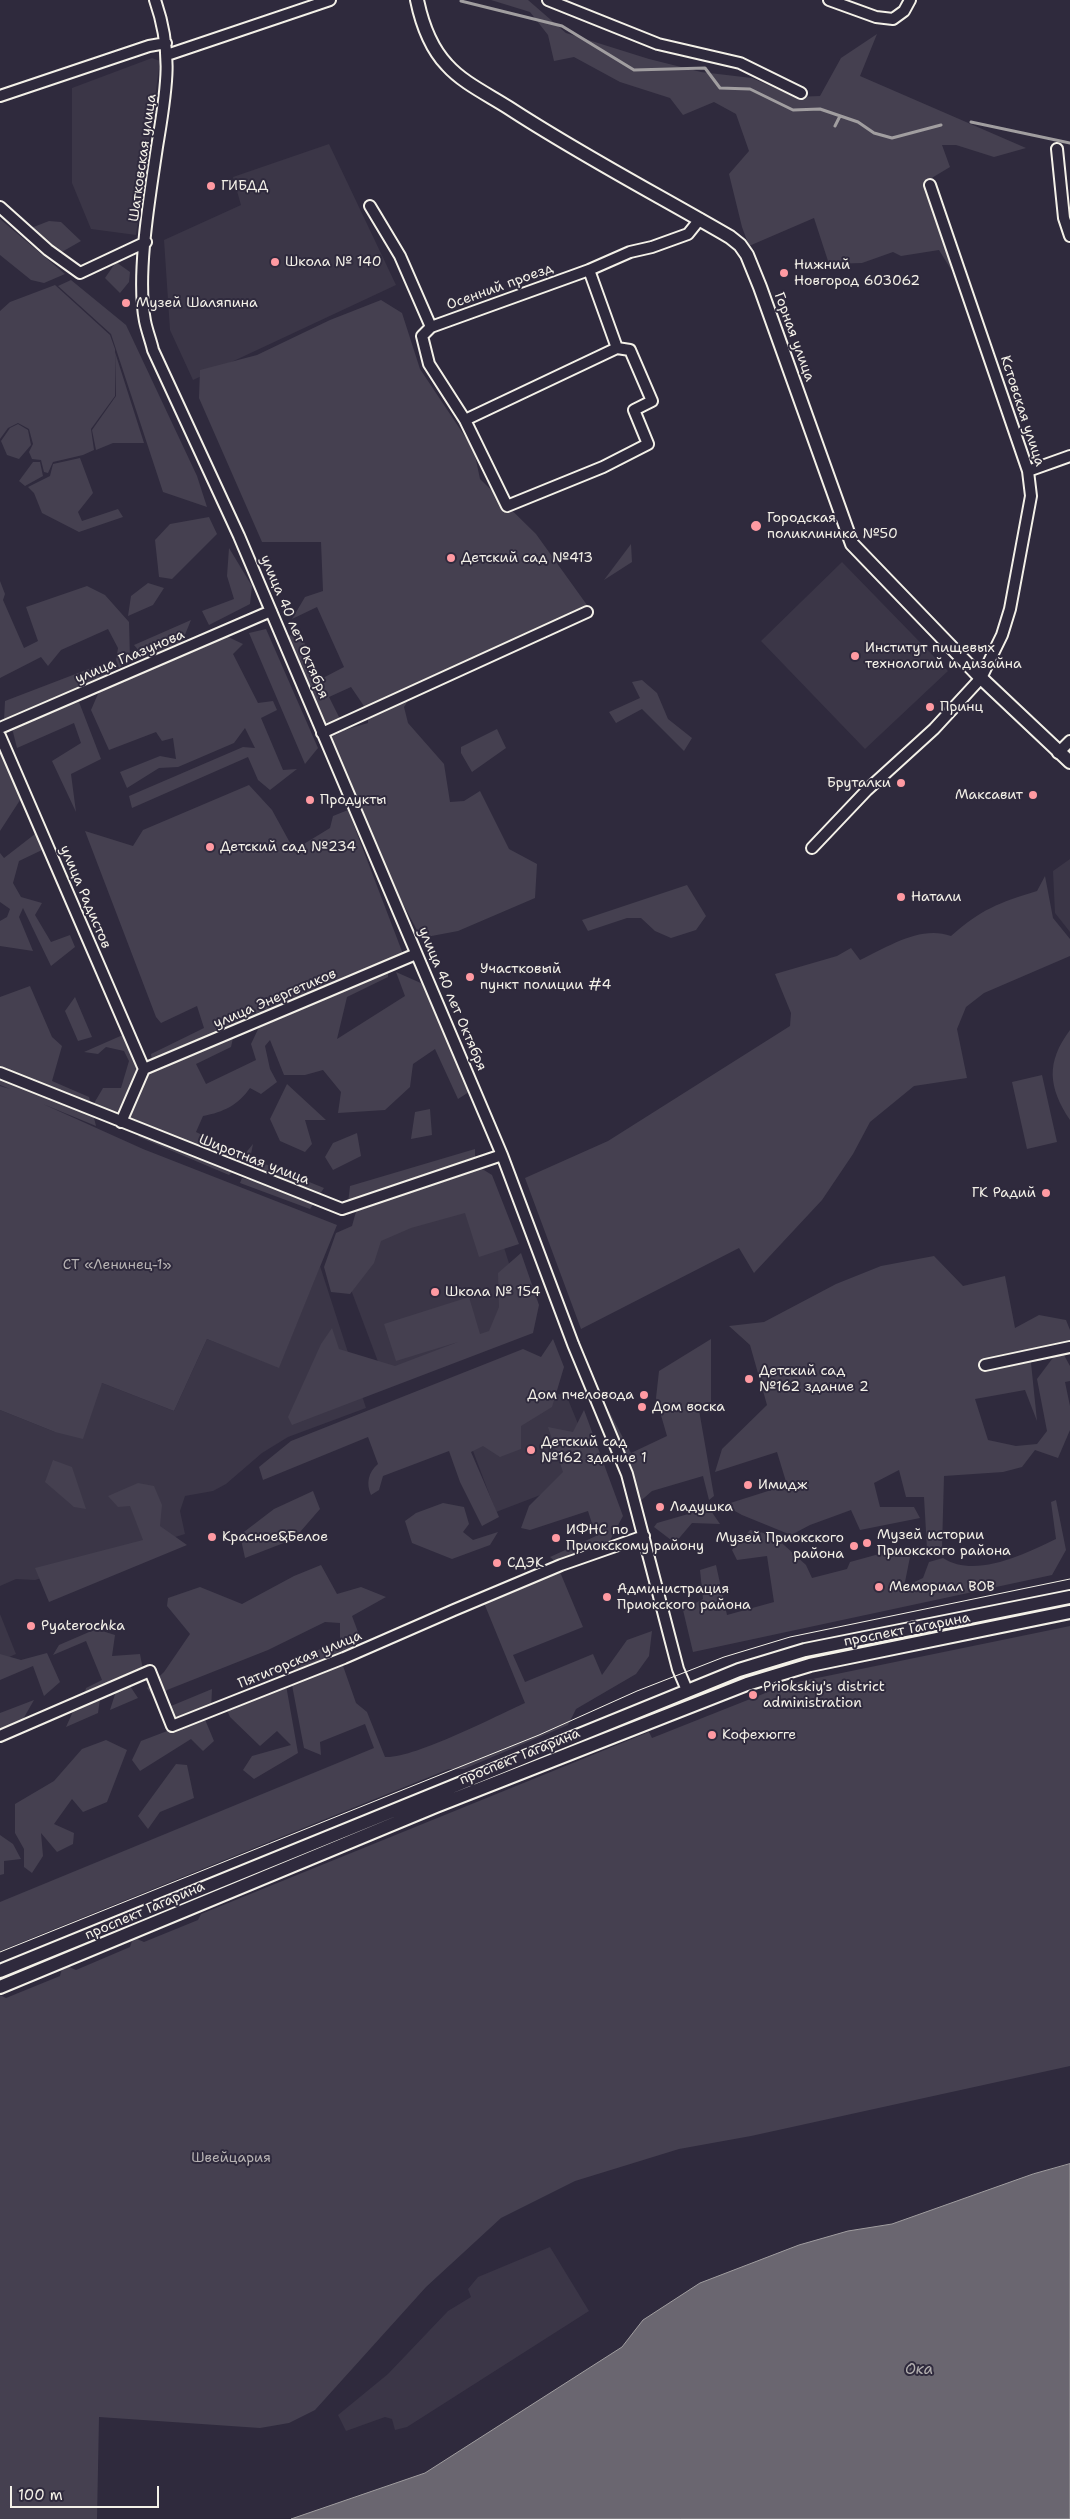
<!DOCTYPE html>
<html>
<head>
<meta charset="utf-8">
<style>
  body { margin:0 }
  #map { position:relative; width:1070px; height:2519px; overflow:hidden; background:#2f2a3d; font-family:"Shantell Sans",sans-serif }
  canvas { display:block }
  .scale { position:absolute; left:10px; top:2486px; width:149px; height:22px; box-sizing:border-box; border:2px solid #f4f1e8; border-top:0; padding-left:6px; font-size:15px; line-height:18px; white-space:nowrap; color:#f4f1e8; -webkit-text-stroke:4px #2f2a3d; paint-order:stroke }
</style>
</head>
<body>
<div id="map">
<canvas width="1070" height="2519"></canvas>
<div class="scale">100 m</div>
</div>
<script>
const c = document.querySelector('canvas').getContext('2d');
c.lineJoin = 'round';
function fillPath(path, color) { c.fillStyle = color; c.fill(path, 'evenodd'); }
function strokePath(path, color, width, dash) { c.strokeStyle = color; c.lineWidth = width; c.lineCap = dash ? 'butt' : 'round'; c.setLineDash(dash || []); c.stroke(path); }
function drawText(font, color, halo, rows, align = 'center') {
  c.font = font + ' "Shantell Sans",sans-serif'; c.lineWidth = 4; c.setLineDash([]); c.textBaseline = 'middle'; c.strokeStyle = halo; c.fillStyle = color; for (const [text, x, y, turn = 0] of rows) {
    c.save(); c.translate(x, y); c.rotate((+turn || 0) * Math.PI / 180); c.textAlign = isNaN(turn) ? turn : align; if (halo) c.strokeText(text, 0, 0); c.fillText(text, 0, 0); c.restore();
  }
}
const built = new Path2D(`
  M152,58L160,61L136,235L91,229L72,183V88Z
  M329,144L396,285L193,380L170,330L164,240L241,205L233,177Z
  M842,562L948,671L865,749L761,641Z
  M1070,859V932L1055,913L1053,871Z
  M482,1177L527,1321L383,1375L341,1263Z
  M320,1266L366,1408L288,1437L262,1453L226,1484L213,1491L185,1496L180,1511L185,1534L35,1580L16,1579L0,1586V1410L55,1432L102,1383L174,1411L207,1339L279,1367Z
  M565,1392L598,1473L496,1512L464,1427Z
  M0,1614L16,1654L0,1661Z
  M550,2247L589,2311L407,2427L395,2430L392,2419L385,2417L346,2431L338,2415L388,2374L448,2311L471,2297L468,2289L478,2277Z`);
const green = new Path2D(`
  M491,0H528L566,33L649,59L701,72L752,78L795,97L820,96L841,58L877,34L860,76L1026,148L994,157L956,145H942L950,167L925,182L952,271L939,250L901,256L893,252L862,263L829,264L814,218L749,246L742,227L729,174L749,151L736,114L714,102L683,115L670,98L620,82L574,57L554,61L548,35L530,12Z
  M0,219L65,274L44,283L31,280L0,255Z
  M49,221L61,222L81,241L60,253L31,228Z
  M116,262L130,272L129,282L120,293L105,278Z
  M71,280L126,325L197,476L207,507L163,492L111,334L58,286Z
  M55,285L110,335L115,349V396L91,429L94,450L83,455L53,462L48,473L44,472L41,460L32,459L29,452L33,444L29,429L18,423L8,428L0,439V311L10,302Z
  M381,300L402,313L420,369L474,450L480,479L536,534L587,605L585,615L411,696L404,707L408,723L444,764L450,802L464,801L480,791L509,849L537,864L535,898L458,931L421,938L401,900L327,735L368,723V712L351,687L329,697L340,719L324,728L285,639L298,629L321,679L344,667L317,607L292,619L305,597L323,591L321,542H262L199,398L200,370L257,355L330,320Z
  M115,352L144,443H113L96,450L92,430L116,396Z
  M18,424L28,430L31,445L19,459L7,455L1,441L10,428Z
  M80,458L93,493L78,512L82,521L118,509L123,517L79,532L42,513L34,493L28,487L50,476L53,464Z
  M33,462H40L43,476L25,486L19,481Z
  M209,517L217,534L172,579L159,577L155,540L170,524Z
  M631,544L632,562L604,580Z
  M229,548L252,586L250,604L209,625L202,611L234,599L227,576Z
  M0,581L5,594L3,600L24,648L38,641L26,607L87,586L105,595L129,622L130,659L119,668L116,660L118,648L108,629L61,650L48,666L41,657L0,678Z
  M148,583L164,588L153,605L128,616L131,596Z
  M191,620L182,642L145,658L134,645Z
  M266,629L318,748L305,764L249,633Z
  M226,636L243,644L233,654L258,703L273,701L277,710L261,718L283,770L297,769L270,790L258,780L248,757L132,808L129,796L243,747L255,748L245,728L234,743L178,767L159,768L127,788L120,772L160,756L176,759L173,738L162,741L156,732L109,750L91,710L101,687Z
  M99,665L112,674L4,721L5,701Z
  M642,680L657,693L668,719L692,738L684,751L642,709L616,723L609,712L640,698L632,682Z
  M79,702L101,759L71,774L76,812L52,761L81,743L74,723L17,748L12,728Z
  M497,729L506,748L472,772L461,753V747Z
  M0,748L22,797L0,831Z
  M249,785L272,810L294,850L330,828L333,816L348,810L403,954L152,1062L151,1054L204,1028L197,1006L161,1023L156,1017L85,831L133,846L143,830Z
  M35,834L42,850L19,861L13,883L21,897L42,903L35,915L51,942L70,935L75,947L51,966L23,908L19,917L33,951L0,946V921L7,917L10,909L0,902V853L4,858Z
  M1045,876L1053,918L1070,939V956L984,993L966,1007L957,1029L967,1078L914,1086L870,1122L853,1154L822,1200L754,1273L739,1248L581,1329L525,1178L608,1141L790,1026L791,1013L775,974L837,956L851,948L860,960C888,947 920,925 951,936C982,909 998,903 1037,891Z
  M687,885L706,916L696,930L671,938L655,931L641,918H627L588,931L582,920Z
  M388,971V977L347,997L337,1039L405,996L396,972L423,984L469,1092L458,1099L435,1049L413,1064L410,1087L385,1110L338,1113L341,1092L323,1070L305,1075H284L270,1040L265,1046L270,1069L277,1082L261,1094L250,1088C238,1105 224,1112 203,1116L196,1132L244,1155L253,1144L251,1154L229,1175L139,1137L128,1118L146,1076L168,1062L233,1038L231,1047L196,1064L206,1084L256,1060L251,1044L261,1023Z
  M30,986L52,1037L62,1046L52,1081L89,1097L96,1126L43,1104L143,1149L337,1225L279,1368L207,1339L174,1411L102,1383L83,1439L55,1432L0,1410V1086L10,1089L0,1085V997Z
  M75,997L92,1037L78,1041L65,1011Z
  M1070,1030V1120C1048,1087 1046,1062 1070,1030Z
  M125,1034L139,1068L116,1115L93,1105L103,1088H121L129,1061L124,1051L106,1047L98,1054L84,1052Z
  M1042,1075L1057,1142L1027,1149L1012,1082Z
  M287,1084L326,1120H305L312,1144L305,1152L280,1141L270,1119Z
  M430,1109L432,1135L411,1139L415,1112Z
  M357,1133L361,1156L333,1170L325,1157L333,1143Z
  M475,1149V1160L348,1203L350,1186Z
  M265,1164L324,1188L310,1209L240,1183L242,1178L254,1181Z
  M479,1167L492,1175L519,1244L479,1257L465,1213L411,1228L381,1241L374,1263L350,1294L331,1292L324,1267L336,1233L352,1226L357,1208Z
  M521,1253L539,1305L533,1333L292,1425L288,1417L321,1344L332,1328L339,1349L395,1366L458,1342L396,1361L384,1324L469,1297L480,1334L489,1331L499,1307L498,1273Z
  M934,1256L963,1286L1005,1276L1015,1328L1039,1315L1066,1320L1070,1330V1342L1030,1353L1037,1421L1025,1390L975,1399L988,1440L1016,1446L1037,1444L1047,1431L1037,1379L1055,1355H1064L1070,1366V1381L1065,1382L1070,1406V1430L1058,1458L1035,1450L1022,1467L1003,1472L944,1476L942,1548L927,1549L924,1497H906L899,1470L874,1483L880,1507H914L920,1518L860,1530L851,1510L810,1525L791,1535L742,1515L724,1505L787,1485L777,1452L715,1472L722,1449L767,1405L750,1345L729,1326L764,1322L836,1284L881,1266Z
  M553,1339L564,1367L552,1407L521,1426V1449L500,1457L483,1446L471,1452L499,1517L482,1526L460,1482L449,1451L383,1476L379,1490L371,1495C366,1484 368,1472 378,1464L368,1437L263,1480L259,1467L291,1441L523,1349L541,1357Z
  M711,1339V1404L699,1410L714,1496L709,1500L703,1476L652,1491L637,1504L605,1413L609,1411L631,1453L667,1436L656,1398L659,1371Z
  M584,1410L623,1516L608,1544L556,1562L550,1557L596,1536L588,1511L530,1530L521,1528L529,1506L563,1472L548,1427L573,1432Z
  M53,1460L72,1467L86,1509L74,1507L45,1482Z
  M138,1483L154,1486L162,1505L160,1526L187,1545L49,1602L35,1568L143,1540L130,1506L118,1507L108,1496Z
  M313,1491L320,1509L294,1539L245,1558L240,1535L274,1509Z
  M1056,1500L1066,1550L1052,1575L693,1652L683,1610L703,1599L700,1570L716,1565L727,1615L774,1602L767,1556L737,1560L732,1550L750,1530L773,1535L806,1565L812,1578L847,1569L850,1562L890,1551L896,1557H910L904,1587L923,1578L929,1562L943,1558C975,1579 1025,1554 1056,1539L1051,1502Z
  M443,1503L464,1507L469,1524L463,1532L473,1540L498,1532L490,1545L452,1559L412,1543L405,1521L416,1513Z
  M709,1508L720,1524L692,1523L675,1543L654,1527L657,1523Z
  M321,1565L337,1594L361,1587L386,1597L352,1616L358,1632L351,1651L293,1674L296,1660L340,1640V1623L325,1622L268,1650L167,1690L158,1703L147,1688L164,1672L190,1634L167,1606L168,1598L200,1587L242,1604L294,1576Z
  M560,1572L583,1627L513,1655L525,1682L593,1654L602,1675L627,1640L652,1631L649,1656L636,1674L576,1709L568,1725L464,1769H449L0,1951V1902L374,1748L365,1724L320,1742L321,1755L304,1748L292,1685L342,1663L356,1703L367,1712L385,1757C413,1759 496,1716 525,1703L484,1603Z
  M1070,1626V2066L751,2136L679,2149L575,2181L501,2218L426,2287L315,2410L289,2423L260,2428L99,2417L97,2519H0V1995L6,1998L60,1976L62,1969L69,1967L76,1970L130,1947L132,1941L137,1939L144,1942L198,1920L201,1914L649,1732L652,1738L788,1684Z
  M96,1629L115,1635L112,1656L140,1654L143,1670L84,1696L86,1688L102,1680L86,1641L53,1655L59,1645Z
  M47,1653L60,1682L44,1696L33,1666L0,1680V1654L21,1660Z
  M286,1685L298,1753L254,1779L243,1770L252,1756L291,1745L277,1731L260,1746L230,1717L226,1708Z
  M130,1686L138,1698L110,1710L116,1691Z
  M212,1689L211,1710L175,1721L171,1706Z
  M100,1699L98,1713L66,1727L75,1707Z
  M34,1700L22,1721L0,1729V1713Z
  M204,1717L214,1741L203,1751L191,1739L140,1771L132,1760L141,1741Z
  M106,1740L127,1750L107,1802L83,1812L72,1799L54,1824L74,1833L73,1844L57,1852L41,1833L43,1856L32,1873L24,1867V1849L15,1833V1804L54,1781L82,1749Z
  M176,1764L187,1765L194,1798L160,1812L148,1829L138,1816Z
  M0,1835L13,1844L21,1859L4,1861V1874L0,1875Z`);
const water = new Path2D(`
  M1070,2164V2519H291L425,2473L622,2347L643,2320L700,2283L799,2245L848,2231L892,2224L1033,2174Z`);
const stream = new Path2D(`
  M461,1L562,26L634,70L705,68L720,88L750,89L793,110L820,109L858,122L874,133L892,138L941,125
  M971,122L1070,143
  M835,126L840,116`);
const minor = new Path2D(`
  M155,0C174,54 166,92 157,147C150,195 136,275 145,321C147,331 151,341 153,350L239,536L502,1155L573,1344L627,1474L678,1669L687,1690
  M548,0L658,44L740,63L801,93
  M829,0L876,17L893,19L904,11L910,0
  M167,55L330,0
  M0,96L149,46L166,43
  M1057,149L1064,218L1070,236
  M370,206L400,256L431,327L589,270L630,252L652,247L688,234L700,219
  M0,207L48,250L80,273L146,242
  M589,270L617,348
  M431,327L422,336L429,364L465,420L507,506L603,467L648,444L634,410L652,401L630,350L617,348
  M465,420L617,348
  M1028,471L1070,456
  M0,728L271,611
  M322,733L587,612
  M0,736L144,1069
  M1058,753L1070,741
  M812,848L867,790L934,729L981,678L1002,635L1010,609L1031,496L1028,471L930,185
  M144,1069L416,954
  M0,1073L342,1209L502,1155
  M121,1122L144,1069
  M985,1365L1070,1347
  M0,1736L150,1671L172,1726L344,1658L454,1610L561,1565L644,1536`);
const major = new Path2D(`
  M417,0C422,24 430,47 447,65C463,83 489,95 509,108C581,155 656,194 730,237L740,245L747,255L760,287L852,544L981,678L1070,762
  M0,1971L739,1670L805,1650L1070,1597
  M0,1987L436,1806L747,1684L810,1665L1070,1612`);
const tram = new Path2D(`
  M0,1952L539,1735L637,1691L724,1657L790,1637L1070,1579`);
const markers = [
  [211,186,5,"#ff9aa2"],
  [275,262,5,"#ff9aa2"],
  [784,273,5,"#ff9aa2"],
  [126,303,5,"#ff9aa2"],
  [756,526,6,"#ff9aa2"],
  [451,558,5,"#ff9aa2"],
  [855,656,5,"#ff9aa2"],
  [930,707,5,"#ff9aa2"],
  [901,783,5,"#ff9aa2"],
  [1033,795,5,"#ff9aa2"],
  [310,800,5,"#ff9aa2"],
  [210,847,5,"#ff9aa2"],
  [901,897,5,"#ff9aa2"],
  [470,977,5,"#ff9aa2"],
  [1046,1193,5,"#ff9aa2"],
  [435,1292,5,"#ff9aa2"],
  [749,1379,5,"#ff9aa2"],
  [644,1395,5,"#ff9aa2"],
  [642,1407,5,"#ff9aa2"],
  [531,1450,5,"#ff9aa2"],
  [748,1485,5,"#ff9aa2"],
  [660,1507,5,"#ff9aa2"],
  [212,1537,5,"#ff9aa2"],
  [556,1538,5,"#ff9aa2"],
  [867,1543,5,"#ff9aa2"],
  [854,1546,5,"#ff9aa2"],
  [497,1563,5,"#ff9aa2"],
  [879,1587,5,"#ff9aa2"],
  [607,1597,5,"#ff9aa2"],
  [31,1626,5,"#ff9aa2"],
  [753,1695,5,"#ff9aa2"],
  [712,1735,5,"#ff9aa2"]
];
const streetNames = [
  ["Шатковская улица",143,158,-82],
  ["Осенний проезд",500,287,-20],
  ["Горная улица",794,337,70],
  ["Кстовская улица",1022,411,72],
  ["улица 40 лет Октября",294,627,67],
  ["улица Глазунова",130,657,-23],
  ["улица Радистов",85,897,67],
  ["улица Энергетиков",275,999,-23],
  ["улица 40 лет Октября",452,999,67],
  ["Широтная улица",254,1160,21],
  ["проспект Гагарина",907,1630,-11],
  ["Пятигорская улица",300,1660,-22],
  ["проспект Гагарина",520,1757,-22],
  ["проспект Гагарина",145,1911,-23]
];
const poiNames = [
  ["ГИБДД",221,186],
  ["Школа № 140",285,262],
  ["Нижний",794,265],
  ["Новгород 603062",794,281],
  ["Музей Шаляпина",136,303],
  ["Городская",767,518],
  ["поликлиника №50",767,534],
  ["Детский сад №413",461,558],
  ["Институт пищевых",865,648],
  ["технологий и дизайна",865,664],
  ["Принц",940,707],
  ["Бруталки",891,783,"right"],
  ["Максавит",1023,795,"right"],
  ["Продукты",320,800],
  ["Детский сад №234",220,847],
  ["Натали",911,897],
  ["Участковый",480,969],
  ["пункт полиции #4",480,985],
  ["ГК Радий",1036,1193,"right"],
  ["Школа № 154",445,1292],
  ["Детский сад",759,1371],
  ["№162 здание 2",759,1387],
  ["Дом пчеловода",634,1395,"right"],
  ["Дом воска",652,1407],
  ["Детский сад",541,1442],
  ["№162 здание 1",541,1458],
  ["Имидж",758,1485],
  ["Ладушка",670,1507],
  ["ИФНС по",566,1530],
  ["Приокскому району",566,1546],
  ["Музей истории",877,1535],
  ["Приокского района",877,1551],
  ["Красное&Белое",222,1537],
  ["Музей Приокского",844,1538,"right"],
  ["района",844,1554,"right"],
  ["СДЭК",507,1563],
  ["Мемориал ВОВ",889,1587],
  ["Администрация",617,1589],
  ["Приокского района",617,1605],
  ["Pyaterochka",41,1626],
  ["Priokskiy's district",763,1687],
  ["administration",763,1703],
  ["Кофехюгге",722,1735]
];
const parkNames = [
  ["СТ «Ленинец-1»",117,1265],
  ["Швейцария",231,2158]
];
const waterNames = [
  ["Ока",919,2370]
];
fillPath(built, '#3b3647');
fillPath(green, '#454050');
fillPath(water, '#6a6670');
strokePath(water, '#a19ea0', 1);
strokePath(stream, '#a19ea0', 3);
strokePath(minor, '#f4f1e8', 14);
strokePath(major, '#f4f1e8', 16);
strokePath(minor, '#2f2a3d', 10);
strokePath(major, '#2f2a3d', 12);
strokePath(tram, '#f4f1e8', 1);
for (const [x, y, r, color] of markers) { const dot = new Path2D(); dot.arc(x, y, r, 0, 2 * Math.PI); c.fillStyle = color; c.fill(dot); strokePath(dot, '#2f2a3d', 2); }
drawText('14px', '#f4f1e8', '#2f2a3d', streetNames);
drawText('14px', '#f4f1e8', '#2f2a3d', poiNames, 'left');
drawText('14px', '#b7b3b3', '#2f2a3d', parkNames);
drawText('italic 15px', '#b6b2b2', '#2f2a3d', waterNames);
</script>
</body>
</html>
